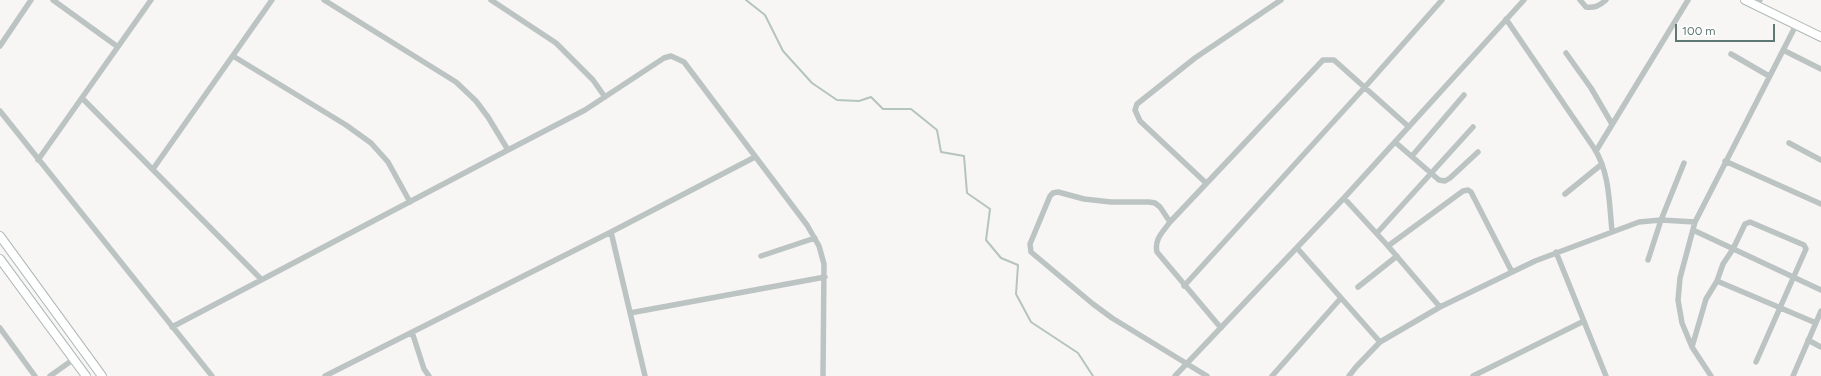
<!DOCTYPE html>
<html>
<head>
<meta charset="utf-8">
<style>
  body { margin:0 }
  #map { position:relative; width:1821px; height:376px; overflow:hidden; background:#f8f6f5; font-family:Figtree,sans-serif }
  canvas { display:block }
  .scale { position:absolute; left:1675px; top:24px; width:100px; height:18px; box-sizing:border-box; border:2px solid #607873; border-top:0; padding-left:5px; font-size:12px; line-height:14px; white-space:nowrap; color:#607873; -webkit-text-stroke:3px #fff; paint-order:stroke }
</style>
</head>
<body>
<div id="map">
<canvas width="1821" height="376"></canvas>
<div class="scale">100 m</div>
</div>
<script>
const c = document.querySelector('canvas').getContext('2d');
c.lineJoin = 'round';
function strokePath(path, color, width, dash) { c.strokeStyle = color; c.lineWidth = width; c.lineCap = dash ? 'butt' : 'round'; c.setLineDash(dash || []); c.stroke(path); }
const stream = new Path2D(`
  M746,0L765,15L783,51L812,83L837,100L859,101L871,97L883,109H911L937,130L941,152L964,156L967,193L990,209L986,240L1001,258L1018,265L1016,294L1031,322L1078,353L1093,376`);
const street = new Path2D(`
  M53,0L118,47
  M324,0L456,82L476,101L488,117L508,150
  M491,0L556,43L593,80L605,97
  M1580,0L1586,7C1595,8 1599,6 1606,0
  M1757,6L1760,0
  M1506,19L1594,148C1610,173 1609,203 1612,231
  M0,46L31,0
  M1783,50L1821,69
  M1566,53L1591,88L1612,124
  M1731,54L1769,76
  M233,56L346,125L371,143L388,162L410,202
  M82,98L261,279
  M0,111L212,376
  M1395,142L1439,180L1445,181L1450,178L1478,152
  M1789,143L1821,160
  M1596,151L1688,0
  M1412,156L1464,95
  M38,160L151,0
  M1725,161L1821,204
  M153,169L272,0
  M1206,183L1140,121L1135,110L1137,104L1195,58L1281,0
  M1565,194L1602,164
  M1344,198L1388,246L1440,307
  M1170,222L1160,207L1155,203L1149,202H1111L1084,199L1058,192L1053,193L1050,196L1030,244L1031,252L1093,304L1112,318L1207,376
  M1693,230L1821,290
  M611,232L645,376
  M1377,233L1473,127
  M1388,246L1463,191L1468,190L1471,192L1512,272
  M1297,248L1380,342
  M1556,252L1606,376
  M761,256L815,238
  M1648,260L1661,220L1684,163
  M1717,281L1816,323
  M1184,286L1365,87L1442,0
  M1358,287L1397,256
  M630,313L825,277
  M172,327L508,150L585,110L664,58L671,56L684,62L807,225L819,246L824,264L823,376
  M0,328L35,376
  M1221,328L1157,252C1154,239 1163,232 1170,222L1323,60H1334L1409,127
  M412,332L424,369L429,376
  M1808,340L1821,347
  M1692,347L1706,299L1717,281L1723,264L1733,249L1745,224L1750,222L1804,245L1806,249L1756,362
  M50,376L74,359
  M325,376L611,232L755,157
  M1175,376L1344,198L1524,0
  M1272,376L1341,298
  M1349,376L1356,367L1380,342L1440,307L1535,261L1639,222L1661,220L1695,222
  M1473,376L1584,321
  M1711,376L1692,347L1682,323L1678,300L1680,278L1695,222L1796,25
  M1793,376L1821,311`);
const secondary = new Path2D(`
  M1745,0L1821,37
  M0,236L102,376
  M0,259L86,376`);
strokePath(stream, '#b4c4be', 2);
strokePath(secondary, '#afb9b7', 10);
strokePath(street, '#bcc4c3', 5.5);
strokePath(secondary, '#fff', 8);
</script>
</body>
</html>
